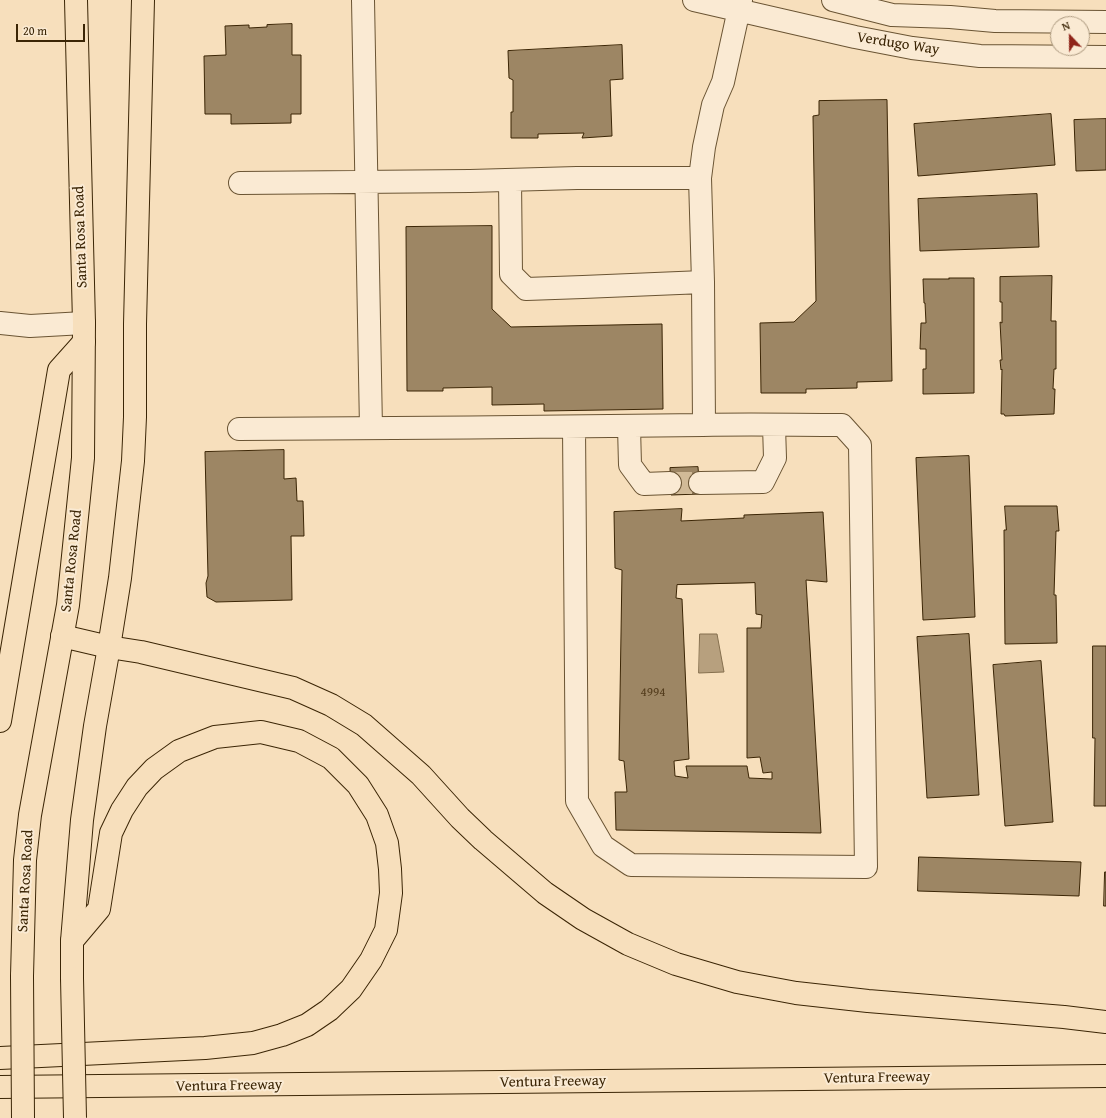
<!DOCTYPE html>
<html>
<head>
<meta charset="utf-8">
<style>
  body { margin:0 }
  #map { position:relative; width:1106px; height:1118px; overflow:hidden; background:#f7dfbc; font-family:"Gentium Book Plus",serif }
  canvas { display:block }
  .north { position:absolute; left:1050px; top:16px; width:40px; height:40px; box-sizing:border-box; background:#faead3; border:1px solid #ae9b81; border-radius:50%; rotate:338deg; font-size:11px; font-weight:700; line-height:16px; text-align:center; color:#3b2505 }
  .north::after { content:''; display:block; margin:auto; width:14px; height:18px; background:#8f2418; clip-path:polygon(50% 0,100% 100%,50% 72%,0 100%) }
  .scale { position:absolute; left:16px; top:24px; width:69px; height:18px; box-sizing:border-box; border:2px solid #3b2505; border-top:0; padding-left:5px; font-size:12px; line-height:14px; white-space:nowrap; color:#3b2505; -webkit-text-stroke:3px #faead3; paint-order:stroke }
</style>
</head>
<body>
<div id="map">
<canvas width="1106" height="1118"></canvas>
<div class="north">N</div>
<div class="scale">20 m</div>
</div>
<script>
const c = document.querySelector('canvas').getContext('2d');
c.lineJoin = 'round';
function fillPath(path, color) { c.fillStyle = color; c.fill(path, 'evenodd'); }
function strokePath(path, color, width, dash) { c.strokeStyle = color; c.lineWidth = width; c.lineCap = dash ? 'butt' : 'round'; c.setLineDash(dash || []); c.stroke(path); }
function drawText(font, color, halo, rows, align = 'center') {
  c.font = font + ' "Gentium Book Plus",serif'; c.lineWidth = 4; c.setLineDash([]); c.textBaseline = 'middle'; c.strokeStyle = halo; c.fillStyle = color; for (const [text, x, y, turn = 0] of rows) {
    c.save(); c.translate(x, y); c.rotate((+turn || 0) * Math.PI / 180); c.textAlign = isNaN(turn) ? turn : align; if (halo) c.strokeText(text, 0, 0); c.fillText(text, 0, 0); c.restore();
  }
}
const water = new Path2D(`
  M700,634H717L724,672L699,673Z`);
const building = new Path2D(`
  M292,24V55H301V114H291V123L231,124V114H205L204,56L226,55L225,26L249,25V28L267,27V25Z
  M622,45L623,79L610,80L612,136L582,138L584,133L538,134V138H511V112H513V80L509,78L508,51Z
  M887,100L892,381L857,382V388L806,389V393H761L760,323L794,322L816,301L813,116L819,115V101Z
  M1051,114L1055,165L918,176L914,124Z
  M1106,119V170L1076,171L1074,120Z
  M1037,194L1039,247L920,251L918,199Z
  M492,226V309L511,327L662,324L663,409L544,411V404L492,405V387L443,388V391H407L406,227Z
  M1052,276L1051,321H1056V369H1054L1053,389H1055L1054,414L1005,416L1004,414H1001L1002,369L1001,370L1000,360H1002L1000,322L1002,323V302H1000V277Z
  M949,278H974V393L923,394V369H926V349H920L921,323H926L925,303H924L923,279H949Z
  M284,450V479L296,478L297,501H303L304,536H291L292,600L216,602L207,597L206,583L208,576L205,452Z
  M969,456L975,617L923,620L916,458Z
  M698,467L700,494L671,495L670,468Z
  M1005,506H1057L1059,531H1056L1054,595H1056L1057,643L1005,644L1004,530H1006Z
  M682,509L681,521L744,518V515L823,512L827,582L806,580L821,833L616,830L615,792H627L624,761L619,760L622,570L615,568L614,512ZM755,583L756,614L762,615L761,628H747V758L760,757L763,773L772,772V779L749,778L747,766H686L688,778L675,776L674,761L689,759L682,599L676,598L677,585Z
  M969,634L979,795L927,798L917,637Z
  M1093,646H1106V806H1094L1095,738H1093Z
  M1041,661L1053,822L1005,826L993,665Z
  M919,857L1081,862L1079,896L918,891Z
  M1105,872H1106V906H1104Z`);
const minorTunnel = new Path2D(`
  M670,483H700`);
const minor = new Path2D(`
  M363,0L371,428
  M694,0L855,37L912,48L980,56L1106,57
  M833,0L892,15L950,17L995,21L1106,22
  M510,180L511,274L526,289L583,287L703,282
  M240,183L470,181L577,178H700
  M0,323L30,326L84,323
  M704,425L703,282L700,178L704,147L713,105L723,82L741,0
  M629,427L630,465L644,484L670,483
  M239,429C394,428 548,427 703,425C749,424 796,425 842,425L860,445L866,867L631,865L603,846L577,801L574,427
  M700,483L763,482L775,458L774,426`);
const major = new Path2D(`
  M22,976L25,860L30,815L68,605L83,458L84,323L76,0
  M72,978V941L82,820L95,726L109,647L120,578L133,461L135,417V324L143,0`);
const highway = new Path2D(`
  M62,636L109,647L141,652L293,688L331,705L364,725L421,775L460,818L483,840L545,893L583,919L628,944L676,964L737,982L796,993L868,1001L1064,1017L1106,1022
  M0,721L59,370L84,342
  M0,1058L205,1048L253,1043L282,1035L307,1025L329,1010L351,989L371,960L386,930L391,893L390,869L387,843L377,815L358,785L331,758L299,741L261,732L215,737L179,751L154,769L137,787L122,810L111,833L99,909L72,941
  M0,1087L1106,1076`);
const majorBridge = new Path2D(`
  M22,976L23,1118
  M72,978L75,1118`);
const numberNames = [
  ["4994",653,693]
];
const streetNames = [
  ["Verdugo Way",898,44,9],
  ["Santa Rosa Road",81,237,-92],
  ["Santa Rosa Road",72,561,-84],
  ["Santa Rosa Road",26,881,-87],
  ["Ventura Freeway",877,1078,-1],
  ["Ventura Freeway",553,1082,-1],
  ["Ventura Freeway",229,1086,-1]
];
fillPath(water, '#b7a07e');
strokePath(water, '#856f4e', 1);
fillPath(building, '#9d8664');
strokePath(building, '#3b2505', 1);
strokePath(minorTunnel, '#d1ba97', 22, [22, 11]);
strokePath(minor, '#6a5433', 24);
strokePath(major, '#3b2505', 24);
strokePath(highway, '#3b2505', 24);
strokePath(minor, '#faead3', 22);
strokePath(major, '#f7dfbc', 22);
strokePath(highway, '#f7dfbc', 22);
strokePath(majorBridge, '#3b2505', 24, []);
strokePath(majorBridge, '#f7dfbc', 22);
drawText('13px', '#543d1d', null, numberNames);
drawText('15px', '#3b2505', '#faead3', streetNames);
</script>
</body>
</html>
